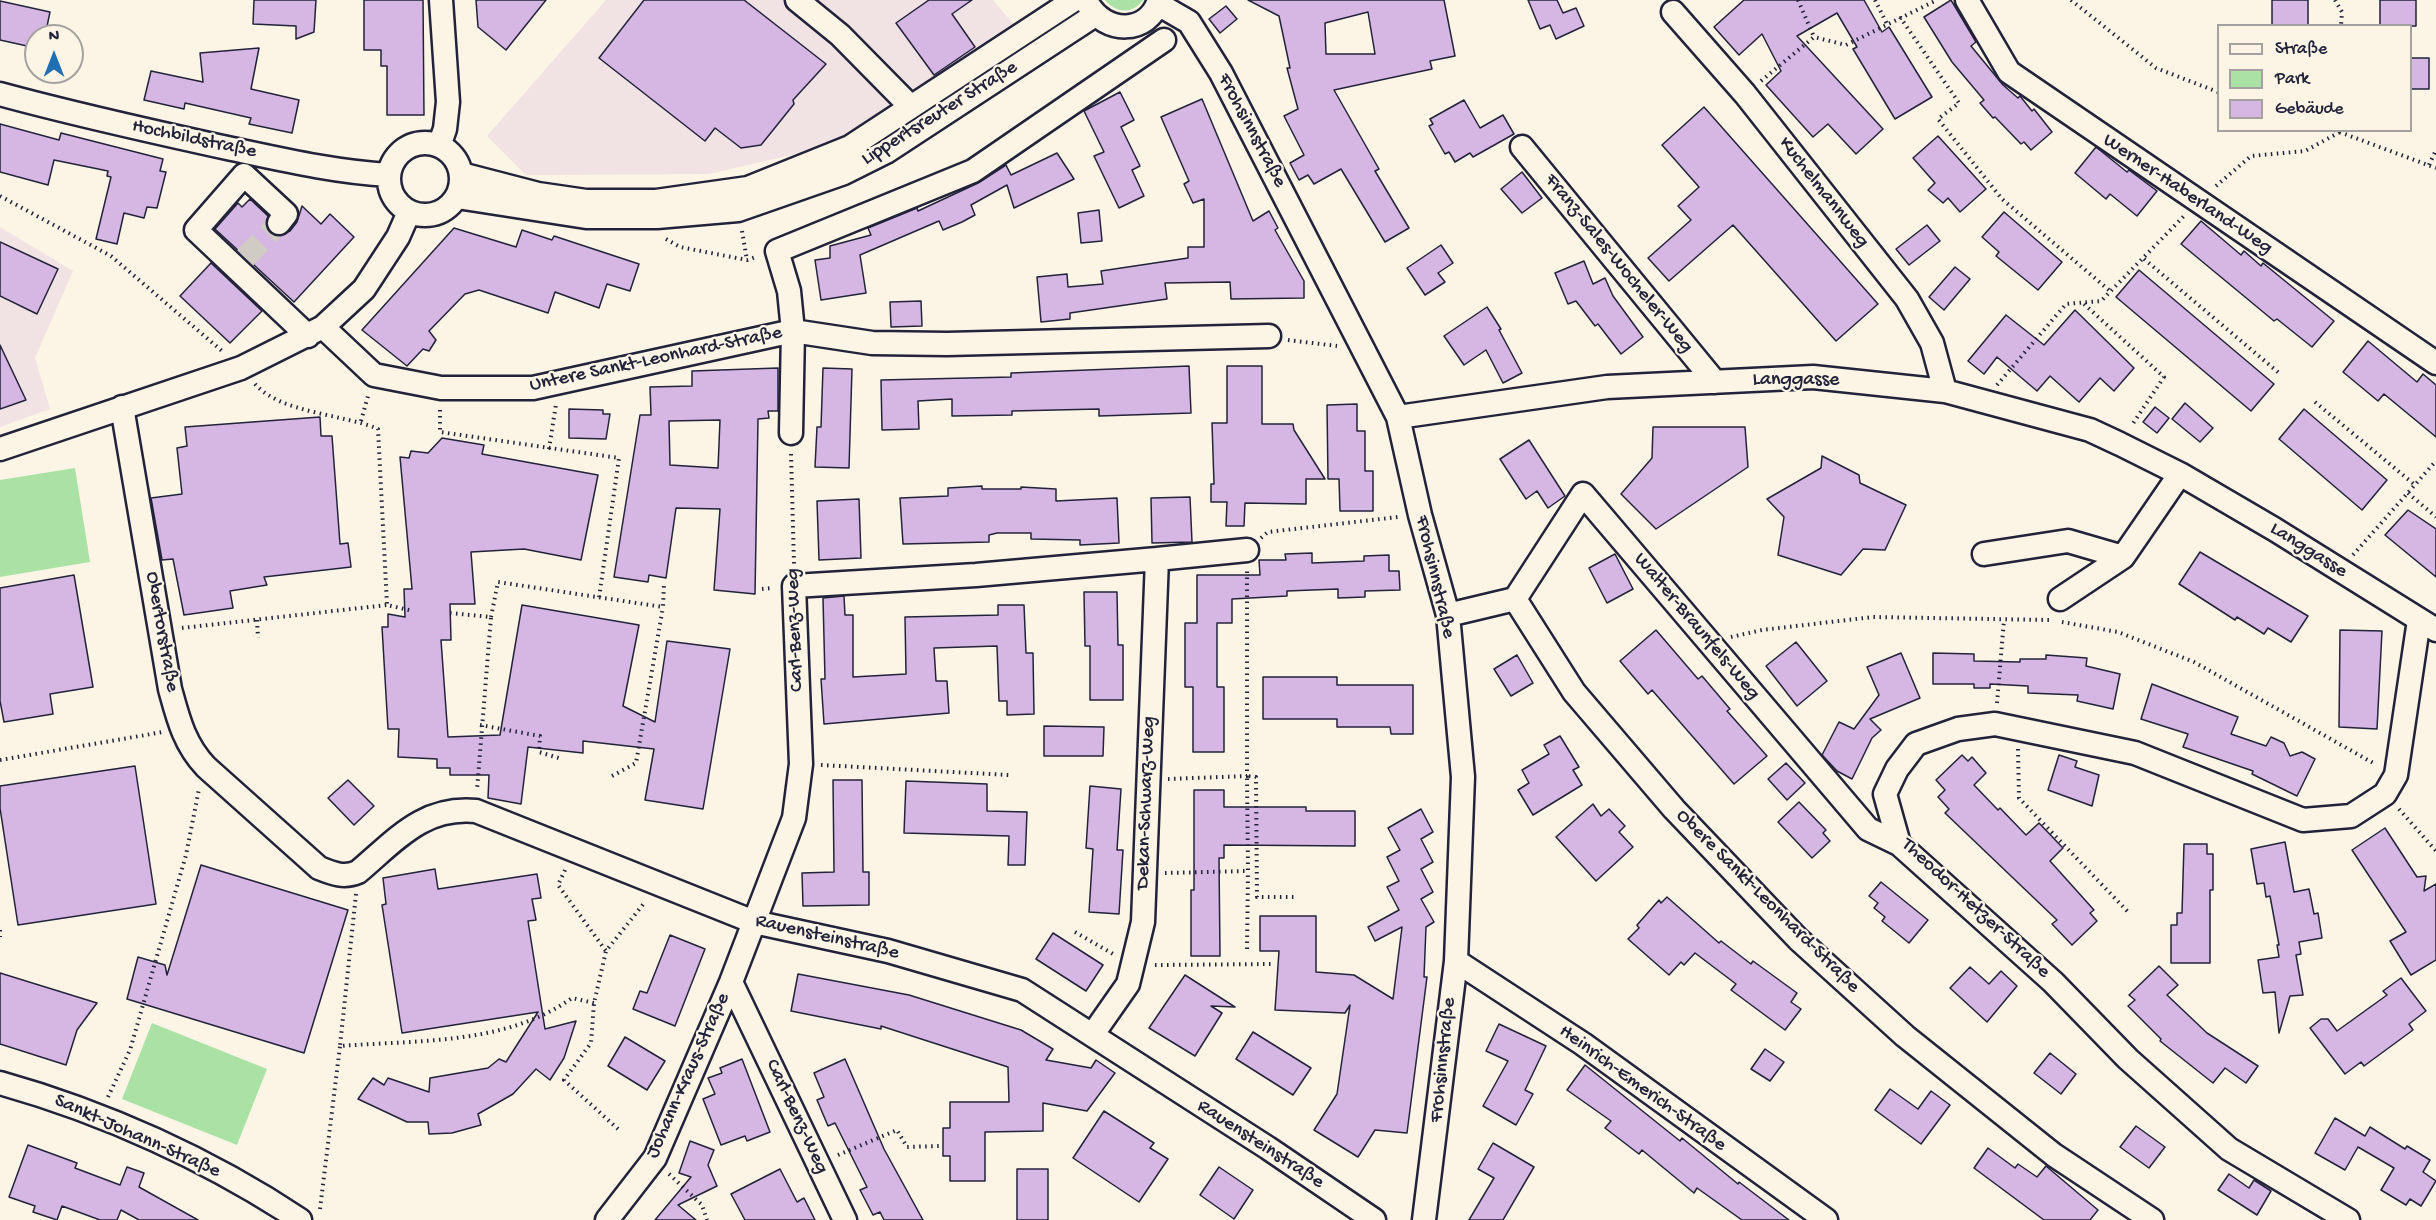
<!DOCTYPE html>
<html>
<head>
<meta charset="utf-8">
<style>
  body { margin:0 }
  #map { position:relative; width:2436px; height:1220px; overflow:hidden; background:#fcf5e5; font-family:"Gochi Hand",sans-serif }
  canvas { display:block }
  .legend { position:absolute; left:2217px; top:24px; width:195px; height:108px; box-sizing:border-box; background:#fcf5e5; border:2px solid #a5a1a1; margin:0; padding:8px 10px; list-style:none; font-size:18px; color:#22223b }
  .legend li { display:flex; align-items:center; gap:12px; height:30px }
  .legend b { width:30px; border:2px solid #a5a1a1 }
  .north { position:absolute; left:24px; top:24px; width:60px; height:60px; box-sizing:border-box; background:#fcf5e5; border:2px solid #a5a1a1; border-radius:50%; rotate:0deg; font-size:16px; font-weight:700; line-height:24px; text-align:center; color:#22223b }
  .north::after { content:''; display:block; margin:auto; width:21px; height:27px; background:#1f6fb2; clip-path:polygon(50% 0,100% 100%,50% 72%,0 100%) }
</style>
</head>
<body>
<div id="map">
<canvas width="2436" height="1220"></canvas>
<ul class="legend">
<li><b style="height:8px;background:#fcf5e5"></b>Straße</li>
<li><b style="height:16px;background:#aae1a5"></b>Park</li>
<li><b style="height:16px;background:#d6b6e2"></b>Gebäude</li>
</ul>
<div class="north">N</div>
</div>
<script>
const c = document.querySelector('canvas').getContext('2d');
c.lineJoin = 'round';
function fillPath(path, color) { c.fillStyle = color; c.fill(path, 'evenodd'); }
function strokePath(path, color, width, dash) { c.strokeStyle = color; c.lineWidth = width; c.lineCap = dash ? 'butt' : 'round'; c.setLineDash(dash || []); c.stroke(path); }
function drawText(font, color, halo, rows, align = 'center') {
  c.font = font + ' "Gochi Hand",sans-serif'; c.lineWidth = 4.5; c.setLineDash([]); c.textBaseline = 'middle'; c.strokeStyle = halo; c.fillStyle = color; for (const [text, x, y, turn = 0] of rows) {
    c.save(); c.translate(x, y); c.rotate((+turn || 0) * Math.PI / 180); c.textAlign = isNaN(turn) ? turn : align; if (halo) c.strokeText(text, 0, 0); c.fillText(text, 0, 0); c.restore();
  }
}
const built = new Path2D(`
  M606,0H993L1015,26L839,144L709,174L526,175L487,136Z
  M0,227L73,271L35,358L50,409L0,427Z`);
const green = new Path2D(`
  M1105,0H1143C1132,15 1116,13 1105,0Z
  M75,468L90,562L0,577V480Z
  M152,1023L267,1069L237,1145L122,1099Z`);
const building = new Path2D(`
  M254,0H316L314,32L296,39V26L253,24Z
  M364,0H423L424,115H387V66H381V50H364Z
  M476,0H546L506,50L478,27Z
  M644,0H744L826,64L793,100L794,104L761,145L741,148L715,128L705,141L599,58Z
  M929,0H972L952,14L975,47L934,75L896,23Z
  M1248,0H1444L1455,56L1430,61L1432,69L1334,90L1379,169L1375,171L1409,228L1385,242L1341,169L1314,184L1308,175L1299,180L1290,163L1304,155L1284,116L1298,109L1287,68H1290L1279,16ZM1368,12L1375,54H1326L1325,23Z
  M1528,0H1557L1563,13L1576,8L1584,26L1556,39L1550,25L1540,29Z
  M1744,0H1864L1882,32L1889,27L1932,97L1895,119L1853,49L1857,47L1837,13L1797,36L1883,129L1856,154L1828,124L1813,137L1766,85L1781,71L1762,34L1739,55L1714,27Z
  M1951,0L1976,42L1971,46L2003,85L2018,98L2020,96L2032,111L2034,109L2052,132L2031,150L2024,142L2021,144L1995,117L1993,118L1980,103L1984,100L1952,62L1924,17Z
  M2272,0H2308V26L2272,25Z
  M2380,0H2416V26H2380Z
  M0,1L50,12L45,36H36V48L0,40Z
  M1226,6L1237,19L1220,33L1209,19Z
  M259,48L251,89L299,100L292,133L249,124L251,118L185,103L184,109L144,100L151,71L203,82L200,53Z
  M2410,58H2429V89H2410Z
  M1120,92L1134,120L1121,127L1140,166L1132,170L1144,196L1119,208L1094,156L1104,152L1084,111Z
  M1202,99L1253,221L1269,211L1278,228L1275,230L1304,281V298L1231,299L1230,282L1165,283L1167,299L1070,313V319L1041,322L1037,277L1067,274L1068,287L1103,284L1101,271L1188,258V247H1204V199L1193,203L1184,184L1189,181L1161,117Z
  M1464,100L1480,128L1503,115L1514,134L1473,157L1470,153L1455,162L1449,152L1445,154L1429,126L1433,124L1430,119Z
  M1704,107L1878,304L1836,341L1733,225L1669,281L1648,258L1691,220L1678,206L1699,187L1662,145Z
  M0,124L59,140L61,133L163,159L160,171L166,172L157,208L147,207L144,218L124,213L117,244L96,239L111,177L107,176L108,171L54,160L48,185L0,172Z
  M1938,136L1986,189L1960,212L1948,198L1943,203L1928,190L1935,183L1913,158Z
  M2096,147L2127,172L2129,170L2157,191L2137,216L2110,194L2106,199L2075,173Z
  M1057,153L1074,179L1014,208L1007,185L971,205L975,215L962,222L943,230L939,221L860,255L866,293L821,300L815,260L830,258V246L871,235L868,228L917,208L918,211L978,183L1006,165L1011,175Z
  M1522,172L1542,198L1522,213L1501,189Z
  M250,199L268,216L267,229L277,236L290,231L297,222L302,206L321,224L330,214L354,237L294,302L215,229L238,203L242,207Z
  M1099,210L1102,241L1081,243L1078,213Z
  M2004,212L2062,262L2038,290L1996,256L1999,252L1982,237Z
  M2201,221L2241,255L2244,251L2261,266L2263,263L2334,321L2312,347L2277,319L2274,321L2181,244Z
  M1927,225L1940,241L1909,265L1896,249Z
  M454,228L516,247L522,230L552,240L554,236L639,264L630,291L607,284L599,308L555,292L548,313L479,290L465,294L429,331L436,340L429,351L423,349L407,366L362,330Z
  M0,242L58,269L37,314L0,296Z
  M1441,245L1453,263L1438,273L1445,282L1425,295L1407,268Z
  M1584,261L1593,284L1605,278L1613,296L1643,337L1621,354L1598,324L1595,326L1576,301L1568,304L1555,273Z
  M211,263L262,311L230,343L180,296Z
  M1955,267L1970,279L1944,310L1929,297Z
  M2139,270L2274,384L2251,411L2116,297Z
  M921,301L922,326L891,327L890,302Z
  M1487,307L1501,329L1499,330L1522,373L1503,383L1486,350L1464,365L1444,336Z
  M2075,310L2134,368L2114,391L2100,378L2079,402L2050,376L2037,391L1997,357L1984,374L1968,361L2006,315L2044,345Z
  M2368,341L2417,382L2423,374L2436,385V437L2384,394L2378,401L2343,372Z
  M0,345L26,400L0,409Z
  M1189,366L1191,413L1099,416V409L1012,411V415L952,416V399L918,401L919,429L882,430L881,380L1011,377V373Z
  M1227,366H1262V424H1293L1294,430L1325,479H1306V504L1245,503L1244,526H1226L1227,502H1211V484H1214L1212,423H1227Z
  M778,368V411H768L769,418L758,419L755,594L714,590L720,509L676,508L666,578L649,575L648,582L614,577L640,415H651L650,387L692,386V371ZM720,420L718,468L670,465L669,421Z
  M823,368L852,369L849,468L815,467L817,427H821Z
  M2185,403L2213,428L2200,442L2172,419Z
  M1357,404V431H1365V471H1373V511H1340L1339,479H1328L1327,405Z
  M2155,407L2169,418L2157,433L2143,422Z
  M569,409L603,410V414H610L606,439L569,438Z
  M2304,409L2387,480L2362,510L2279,439Z
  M320,417L321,436H332L340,544L348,543L351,567L264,577L267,585L230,591L233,608L184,615L173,559L162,560L151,498L182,494L177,448L187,446L185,427Z
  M1653,427H1745L1748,467L1656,529L1621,494L1652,458Z
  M442,438L484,445L482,454L598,475L581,560L524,549L471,552L475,604H450L451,640H441L448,737L500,735L522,605L639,625L623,706L655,722L667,641L730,649L703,809L645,800L654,749L583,741V753L528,747L521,804L488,798L489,775H450V768H437V759L398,757L399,729H388L382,627H388V614L405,617L404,589H412L400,457L409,458L411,451L428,453Z
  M1529,440L1565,496L1548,508L1537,491L1526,499L1500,459Z
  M1822,456L1859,475L1860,483L1906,505L1885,550L1863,549L1841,575L1778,555L1784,517L1767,499L1821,468Z
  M982,486V489H1021V487L1056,489V501L1117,498L1119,543L1080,545V540L1031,539V533H997L989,535V542L903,544L900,498L948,496V488Z
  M1190,497L1192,542L1152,543L1151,498Z
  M859,499L861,558L819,560L817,501Z
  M2408,510L2436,529V577L2385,535Z
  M2200,552L2308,616L2291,642L2268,628L2264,634L2237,617L2235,620L2179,584Z
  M1312,553V563L1364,561V556L1389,555V571H1399L1400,590L1365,591V597L1338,598V589L1287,591V596L1232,599V623H1217V687H1224V752H1193V687H1185V623H1197V575H1260L1259,560H1286L1285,554Z
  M1615,554L1633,589L1607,603L1589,568Z
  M74,575L93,687L50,694L53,714L4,722L0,701V588Z
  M1084,592H1117L1118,645H1123V700H1090V646H1085Z
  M844,596L845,615H853V677L906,674L905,617L998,615V605H1024L1026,653H1033L1034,714L1007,715V701H999L997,646L934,648L936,681H947L949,713L824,724L821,679H825L823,598Z
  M1656,630L1698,679L1702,676L1730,709L1727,711L1767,756L1734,784L1652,690L1648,694L1620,661Z
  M2340,630L2382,631L2377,729L2339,727Z
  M1796,642L1827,681L1797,706L1766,666Z
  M1901,653L1920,698L1870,719L1881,730L1872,738L1852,779L1837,771L1822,755L1839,722L1854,729L1879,695L1867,667Z
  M1933,653L1974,654V661L2020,662V659H2046V655L2087,658L2086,666L2120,674L2113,709L2077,701L2078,695L2028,693V686L1990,684V688H1974V684H1933Z
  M1517,655L1533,683L1511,696L1494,669Z
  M1263,677H1337V685H1413V734H1391L1390,727H1337V719H1263Z
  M2152,684L2238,717L2231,734L2266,746L2271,737L2284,743L2290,756L2302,752L2315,759L2297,796L2252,774L2253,771L2183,747L2188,734L2141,719Z
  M1044,726L1104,727L1103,756H1044Z
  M1560,736L1579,767L1573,770L1582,785L1533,815L1518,790L1529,783L1522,770L1549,754L1544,745Z
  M1962,755L1968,761L1972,757L1986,773L1974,785L1998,810L2000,808L2026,835L2039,823L2063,848L2050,861L2094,910L2090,913L2097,921L2072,945L2052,924L2057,920L1945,813L1949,809L1938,797L1945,790L1936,780Z
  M2059,755L2077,761L2075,767L2099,775L2092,806L2048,790Z
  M1786,763L1805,783L1787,800L1768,779Z
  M135,766L156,904L18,925L0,808V786Z
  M348,780L374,806L354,825L328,798Z
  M833,780H862L863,872H869V905L803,906L802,873L834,872Z
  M906,781L987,784V811L1027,812L1025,865H1008L1009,836L904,833Z
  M1090,786L1121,789L1117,850H1123L1119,914L1089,912L1093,849L1086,848Z
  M1194,790H1224V807H1306V811H1355V846L1224,845V858H1219L1220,956H1191V890H1194Z
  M1799,802L1826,830L1823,833L1830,841L1812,858L1778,822Z
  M1593,804L1601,816L1609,809L1625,826L1619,832L1633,847L1596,881L1556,837Z
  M1421,809L1433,832L1421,839L1433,862L1421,869L1433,892L1421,899L1434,922L1426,927L1424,977H1427L1407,1133L1375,1130L1358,1157L1314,1130L1337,1094L1350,1005L1345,1013L1275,1010L1279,951H1260V916H1316V972L1354,975L1393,999L1402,927L1375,941L1368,927L1399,910L1387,887L1399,881L1387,857L1400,850L1388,828Z
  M2385,828L2417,877L2426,876L2424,891L2436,884V960L2411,975L2390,941L2406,932L2352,850Z
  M2285,842L2294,892L2309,889L2314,914L2318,913L2322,938L2299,942L2301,954L2296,955L2303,995L2290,996L2279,1033L2275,992L2263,993L2258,960L2279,957L2277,945H2279L2270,896L2266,897L2264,883L2257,884L2251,849Z
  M2184,844H2207V854H2213V890H2210V963H2171V925H2177V913H2182Z
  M201,865L348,910L304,1053L127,999L138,957L165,965L167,975Z
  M435,869L438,889L537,874L541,898L532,899L536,920L528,921L545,1029L576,1021L564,1058L550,1080L536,1069L513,1094L478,1114L481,1125L452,1133L429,1134L428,1122H407L358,1099L373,1078L384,1085L388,1078L429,1092L430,1078L488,1068L499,1059L506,1062L538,1012L402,1033L382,905L386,904L383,878Z
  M1881,882L1928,920L1909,943L1882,921L1885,917L1874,908L1878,903L1869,896Z
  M1667,897L1719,943L1721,941L1751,964L1753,961L1797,993L1791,1002L1801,1009L1785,1030L1731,990L1736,984L1695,953L1684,965L1681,962L1669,975L1628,939L1639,928L1637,925L1659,900L1661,903Z
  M1053,933L1103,965L1086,991L1036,959Z
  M670,935L705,949L675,1026L633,1009L640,991L647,993Z
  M2159,966L2178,985L2167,995L2207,1033L2258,1066L2246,1083L2225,1068L2213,1083L2160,1041L2161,1039L2128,1006L2135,1000L2129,995Z
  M1970,967L1989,984L2001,971L2017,986L1987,1022L1950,988Z
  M0,973L97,1003L77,1030L66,1065L0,1044Z
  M798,974L909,995L1021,1030L1053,1049L1046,1060L1091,1068L1096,1060L1115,1073L1087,1111L1043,1103V1131L985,1132V1181H950V1156H943V1128H950V1102H1009L1008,1067L881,1026V1029L791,1011Z
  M1185,975L1235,1007L1211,1006L1222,1013L1195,1056L1149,1028Z
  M2401,978L2426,1011L2409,1024L2413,1030L2364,1066L2361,1062L2345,1074L2310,1028L2321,1019H2328L2337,1031L2387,995L2383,991Z
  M1499,1024L1546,1046L1525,1090L1533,1094L1516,1125L1483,1106L1508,1061L1486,1051Z
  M1253,1032L1311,1068L1293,1095L1236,1059Z
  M625,1037L665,1061L647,1090L608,1066Z
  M1765,1049L1784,1062L1770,1081L1751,1069Z
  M2050,1053L2076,1074L2061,1094L2034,1073Z
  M742,1059L770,1132L747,1141L745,1136L721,1145L703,1099L715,1094L708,1078L722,1073L720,1068Z
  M845,1059L884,1149L923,1220H884L880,1212L873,1215L860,1190L867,1187L835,1123L828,1126L817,1100L824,1097L814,1073Z
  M1585,1065L1680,1141L1682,1138L1738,1184L1739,1182L1789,1220H1742L1697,1188L1694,1193L1642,1150L1639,1154L1605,1128L1611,1121L1567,1090Z
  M1890,1089L1918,1109L1931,1091L1950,1105L1921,1144L1875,1110Z
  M1104,1111L1154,1143L1150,1148L1168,1159L1139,1202L1073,1158Z
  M2335,1118L2365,1136L2370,1127L2405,1149L2407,1146L2430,1160L2423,1172L2436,1181L2421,1206L2410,1199L2406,1205L2381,1190L2394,1168L2358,1147L2345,1170L2315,1153Z
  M2136,1126L2165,1147L2149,1168L2120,1147Z
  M690,1141L714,1150L708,1165L717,1186L678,1205L696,1220H655L691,1177L679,1173Z
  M1493,1143L1534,1167L1503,1220H1469L1494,1178L1478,1169Z
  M28,1145L77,1163L75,1168L120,1185L127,1167L144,1173L139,1187L198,1220H139L121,1210L117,1220H100L62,1206L57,1220L33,1212L35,1206L9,1197Z
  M1988,1148L2015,1168L2018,1164L2037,1177L2046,1166L2098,1210L2090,1220H2044L1974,1168Z
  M1219,1167L1253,1190L1234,1219L1200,1195Z
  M780,1169L797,1202L804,1198L815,1220H745L731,1194Z
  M1017,1169H1048V1220H1017Z
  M2229,1174L2249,1188L2254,1180L2271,1191L2257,1215L2218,1190Z`);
const minorTunnel = new Path2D(`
  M245,258L279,223`);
const path = new Path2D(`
  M1798,0L1814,37
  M1875,0L1887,24
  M2071,0L2156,68L2218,92
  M2335,0L2342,12L2341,26
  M1900,17L1959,103L1938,119L2002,199L2110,291
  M1761,81L1814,37L1846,45L1937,0
  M2334,130L2436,168
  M2429,165L2436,150
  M2216,186L2251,156L2305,151L2340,132
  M0,196L111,256L222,351
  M742,231L747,260
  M666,239L680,247L747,260L756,257
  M2144,259L2279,373
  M2084,304L2164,377L2132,425
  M1288,340L1337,346
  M255,384C280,413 343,414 378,429L387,605L413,611
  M1997,385L2066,304L2101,301L2184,216
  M2315,402L2415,485
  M440,410V432L619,458L599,598
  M361,421L368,396
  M549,449L556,404
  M791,454L794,564
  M2408,493L2436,517
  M1261,538L1268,532L1398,517
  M2353,555L2436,461
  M762,589L773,588
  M450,613L491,617L477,790
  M491,617L498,582L663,607L664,584
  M257,620L258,638
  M2062,622L2118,632L2194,662L2375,764
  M182,628L387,605
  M1731,637L1762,630L1873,617L2049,620
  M1997,703L2004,620
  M480,725L540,736L539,752L562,759
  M2018,749L2019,798L2130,914
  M0,760L163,732
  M821,765L1009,775
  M612,776L636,763L663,607
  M1168,779L1247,776V571
  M2399,809L2436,851
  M565,870L558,885L606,951
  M1165,873L1248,871L1247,776L1256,777L1257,897H1294
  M356,894L340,1046C418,1040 506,1045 572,998L594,1003
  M0,930V937
  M1075,932L1115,955
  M1247,949L1248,871
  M1155,965L1272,964
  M108,1097L130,1050L186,855L199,789
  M618,1129L564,1080L591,1043L594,1003L606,951L645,902
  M838,1155L897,1130L907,1147L939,1146
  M669,1174L702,1205L707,1220
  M320,1209L340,1046`);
const minor = new Path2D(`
  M797,0L840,35L911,107
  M1967,0L2009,72L2436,363
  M1088,4C1105,34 1148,35 1159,0
  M1158,4L1189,22L1221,73L1398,417L1420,515L1448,615L1463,777L1456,961L1424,1220
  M1673,12L1745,94L1907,299L1932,343L1945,391
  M0,94C77,115 154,132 232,149C284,160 336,172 389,175
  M389 179a36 36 0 1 1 72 0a36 36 0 1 1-72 0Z
  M439,146L445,129L448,102L441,0
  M1522,147L1715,382
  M461,174L538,194L586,201H656L748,188L850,147L1074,0
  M457,197L586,217H657L738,210L844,173L886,152L1095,15
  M279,223L286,214L244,175L196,230L308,336
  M323,327L374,375L441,388H533L793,331L872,343L947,344L1269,336
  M122,407L170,689C178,718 184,744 206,767L319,868C334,874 344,878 358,872C396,840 423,806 476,811L754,922L888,951L1022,990L1268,1148L1374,1220
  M1398,417L1607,387L1813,377L1945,391L2090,430L2120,444L2180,474L2274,529L2436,630
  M791,433L793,331L789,291L777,251L973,171L1164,40
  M0,449L241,368L323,327L364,289L398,237L409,212
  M1984,554L2068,541L2123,557
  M1157,559L1247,550
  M1515,599L1583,494L1868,829L1899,844
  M2060,599L2123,557L2180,474
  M1448,615L1515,599L1574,692L1674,809L1798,939L1905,1036L2054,1155L2152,1220
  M1456,961L1583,1044L1826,1220
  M731,982L845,1220
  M0,1083C104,1112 210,1160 300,1220
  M607,1220L655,1158L731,982L794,818L801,764L794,586L976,575L1157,559L1143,922L1128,984L1093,1034
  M2348,1220L2229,1149L2128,1059L2053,982L1899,844L1885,794L1897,769L1916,744L1958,729L1995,724L2135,753L2303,820L2351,816L2385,794L2396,775L2419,620`);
const streetNames = [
  ["Lippertsreuter Straße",940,114,-32],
  ["Frohsinnstraße",1251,131,62],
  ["Hochbildstraße",194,140,12],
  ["Kuchelmannweg",1823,193,52],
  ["Werner-Haberland-Weg",2187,195,34],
  ["Franz-Sales-Wocheler-Weg",1618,264,51],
  ["Untere Sankt-Leonhard-Straße",656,360,-12],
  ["Langgasse",1796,381],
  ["Langgasse",2308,551,32],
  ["Frohsinnstraße",1434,577,77],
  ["Walter-Braunfels-Weg",1696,627,50],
  ["Carl-Benz-Weg",796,630,-92],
  ["Obertorstraße",161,632,80],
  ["Dekan-Schwarz-Weg",1147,803,-88],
  ["Obere Sankt-Leonhard-Straße",1767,902,45],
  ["Theodor-Hetzer-Straße",1975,909,43],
  ["Rauensteinstraße",827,938,13],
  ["Frohsinnstraße",1444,1060,-84],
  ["Johann-Kraus-Straße",689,1076,-66],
  ["Heinrich-Emerich-Straße",1642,1089,36],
  ["Carl-Benz-Weg",796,1117,65],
  ["Sankt-Johann-Straße",137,1137,24],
  ["Rauensteinstraße",1260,1145,33]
];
fillPath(built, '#f1e2e4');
fillPath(green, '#aae1a5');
fillPath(building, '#d6b6e2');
strokePath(building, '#22223b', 1.5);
strokePath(minorTunnel, '#d0cbc3', 22, [22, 11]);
strokePath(minor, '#22223b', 27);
strokePath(path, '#22223b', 4, [1.5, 4.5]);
strokePath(minor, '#fcf5e5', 22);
drawText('20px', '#22223b', '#fcf5e5', streetNames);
</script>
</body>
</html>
